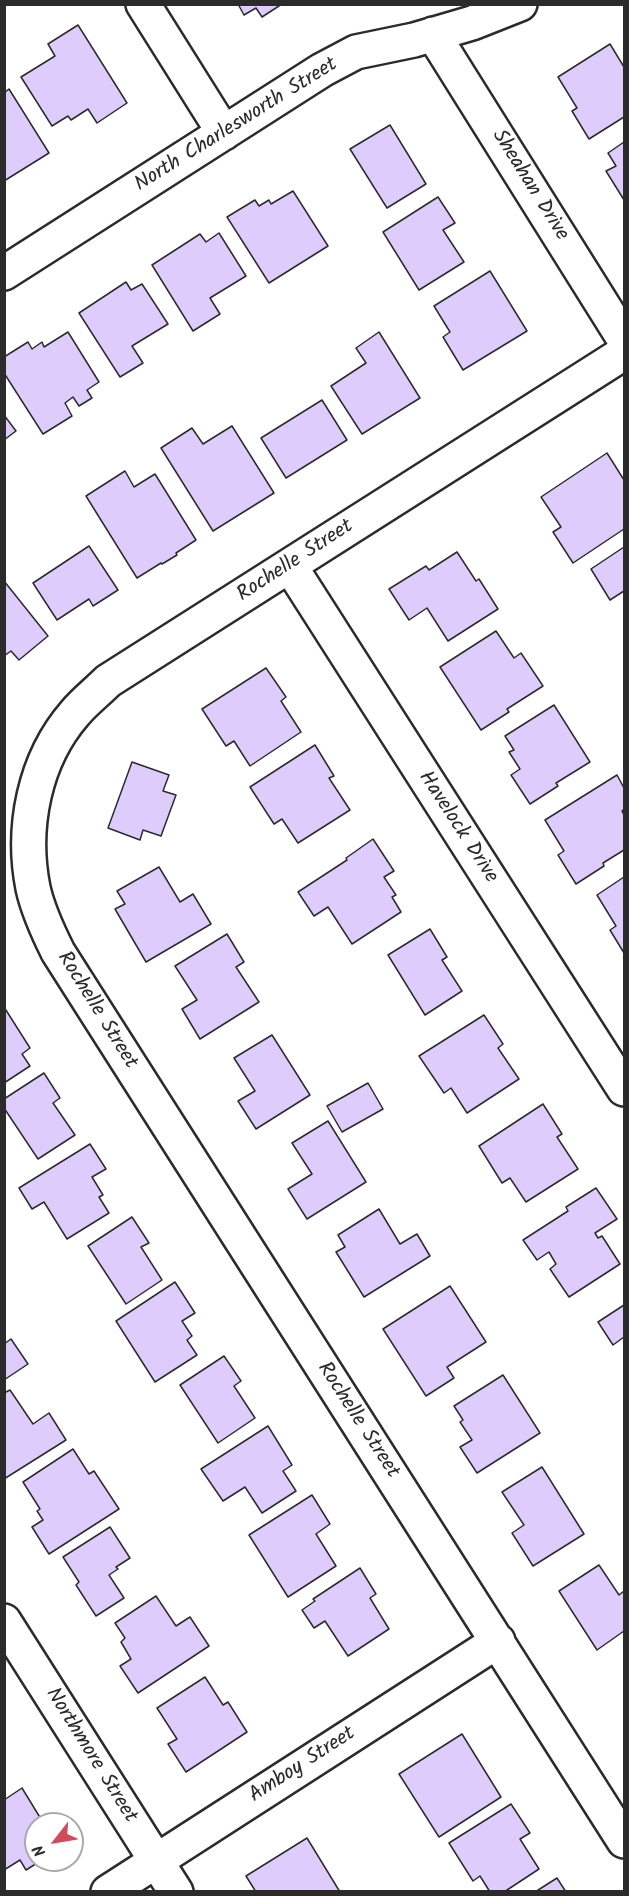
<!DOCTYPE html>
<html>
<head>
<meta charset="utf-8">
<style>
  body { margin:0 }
  #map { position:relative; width:629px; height:1896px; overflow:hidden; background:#fff; font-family:Kalam,sans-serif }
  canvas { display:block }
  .frame { position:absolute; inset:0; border:6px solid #2b2b2b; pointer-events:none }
  .north { position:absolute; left:24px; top:1812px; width:60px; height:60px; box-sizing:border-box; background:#fff; border:2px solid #aaa; border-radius:50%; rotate:239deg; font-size:16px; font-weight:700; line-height:24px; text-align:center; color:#2b2b2b }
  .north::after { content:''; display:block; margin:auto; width:21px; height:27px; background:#d1495b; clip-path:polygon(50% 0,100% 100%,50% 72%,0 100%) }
</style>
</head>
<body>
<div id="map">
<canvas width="629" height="1896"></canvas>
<div class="frame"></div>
<div class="north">N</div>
</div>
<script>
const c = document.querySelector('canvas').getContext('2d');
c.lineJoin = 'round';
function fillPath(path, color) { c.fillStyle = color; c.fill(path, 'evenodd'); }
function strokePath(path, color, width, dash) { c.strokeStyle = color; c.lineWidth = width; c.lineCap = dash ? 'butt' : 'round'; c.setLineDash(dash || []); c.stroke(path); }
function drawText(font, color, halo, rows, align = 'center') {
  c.font = font + ' Kalam,sans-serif'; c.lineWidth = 5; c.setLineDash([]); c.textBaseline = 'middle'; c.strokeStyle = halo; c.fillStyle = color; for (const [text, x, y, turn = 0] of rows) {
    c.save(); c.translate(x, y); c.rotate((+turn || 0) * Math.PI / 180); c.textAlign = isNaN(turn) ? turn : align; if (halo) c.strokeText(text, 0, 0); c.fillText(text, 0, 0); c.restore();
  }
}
const building = new Path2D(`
  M238,4H282L262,17L256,8L244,15Z
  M78,25L127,103L97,123L88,109L71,120L68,116L52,126L21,77L55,56L48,44Z
  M610,44L624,67V117L589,139L572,111L577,108L558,77Z
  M9,89L49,153L4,181V93Z
  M390,125L426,184L387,208L350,149Z
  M624,142V200L606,171L616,166L608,153Z
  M293,191L328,246L269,283L227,217L255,200L259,206L269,200L271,204Z
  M438,197L455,223L443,230L464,262L419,290L383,232Z
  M219,233L246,276L210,298L220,314L193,331L152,265L200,234L206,242Z
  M490,271L527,331L463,370L443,337L450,332L434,306Z
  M126,282L131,290L142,284L168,324L132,346L143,363L120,377L79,313Z
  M68,332L99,382L87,390L92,398L79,406L73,397L65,403L72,416L43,434L4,373V357L28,342L32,349L42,342L44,347Z
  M379,332L420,398L362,434L331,386L366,363L356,348Z
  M322,400L347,440L286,478L261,438Z
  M4,415L16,431L4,440Z
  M232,426L274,493L213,531L161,448L192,428L203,444Z
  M607,453L624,480V529L573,563L553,532L561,527L541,497Z
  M125,471L134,487L155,474L196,540L176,553L177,555L162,564L161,563L137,578L86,496Z
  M89,546L118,590L93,606L89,599L57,620L33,583Z
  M624,547V591L610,600L591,569Z
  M457,552L476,581L479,579L498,609L448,641L427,608L409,620L389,589L426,566L429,570Z
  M4,581L48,636L19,660L11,651L4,656Z
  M496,631L514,658L521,653L543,686L507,709L509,712L481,730L440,667Z
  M266,668L286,697L281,701L301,732L250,766L234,741L226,746L202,709Z
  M554,705L590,762L556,783L558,786L530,804L511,775L520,769L509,752L514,750L505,736Z
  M315,745L334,776L329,778L350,810L298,843L282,819L274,824L250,787Z
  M132,762L169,775L163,791L176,795L161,836L143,830L140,840L108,828Z
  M617,775L624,788V809L622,811L624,815V850L603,863L604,866L576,884L558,855L564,851L545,820Z
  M373,839L394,871L384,877L396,895L392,897L401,912L352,944L328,907L314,916L298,892L347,860L346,858Z
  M159,867L180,902L193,894L211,924L146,962L115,909L125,904L117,891Z
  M624,877V953L610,930L616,926L597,895Z
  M430,929L447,957L442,960L462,991L425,1015L388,955Z
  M227,934L244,962L236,967L259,1002L200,1039L182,1009L197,1000L175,966Z
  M4,1007L30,1048L22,1054L30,1066L4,1083Z
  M484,1015L503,1044L498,1048L519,1079L467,1113L451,1088L444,1093L419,1056Z
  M272,1035L310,1095L256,1129L238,1101L255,1091L234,1058Z
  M44,1073L60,1098L53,1103L75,1135L38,1159L4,1108V1099Z
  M368,1083L383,1109L342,1132L327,1106Z
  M543,1104L562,1134L557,1137L578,1169L526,1202L510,1178L502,1183L479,1146Z
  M328,1121L366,1182L307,1219L288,1189L312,1174L292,1143Z
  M90,1144L106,1169L92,1177L103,1195L99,1197L109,1213L67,1239L44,1202L32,1209L19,1188Z
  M596,1188L617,1219L595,1233L598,1238L602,1236L620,1264L569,1297L550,1269L556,1264L549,1252L537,1260L523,1240L568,1211L566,1207Z
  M379,1209L400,1244L417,1234L430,1256L364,1297L336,1252L345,1247L338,1235Z
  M132,1217L149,1243L141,1247L162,1280L126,1304L88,1246Z
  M175,1282L195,1313L182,1321L192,1336L187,1340L197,1355L155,1382L116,1321Z
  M450,1286L486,1342L447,1367L454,1378L426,1396L383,1329Z
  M624,1305V1337L613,1345L598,1322Z
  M11,1339L28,1364L4,1380V1344Z
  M224,1356L241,1381L234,1386L255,1418L218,1443L180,1385Z
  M503,1375L540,1433L477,1473L460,1447L472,1440L460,1422L463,1420L454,1406Z
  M10,1390L33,1424L49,1413L66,1440L4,1479V1393Z
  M268,1426L292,1465L283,1471L296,1491L262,1513L245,1487L223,1501L201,1469Z
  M73,1449L89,1474L94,1471L119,1509L49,1554L32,1527L43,1520L37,1511L40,1509L23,1482Z
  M542,1467L584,1534L533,1566L512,1533L524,1525L502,1492Z
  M312,1495L330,1524L316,1534L336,1566L288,1597L249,1535Z
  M110,1527L130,1558L116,1567L118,1569L109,1575L124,1598L96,1616L76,1585L79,1582L63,1557Z
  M599,1565L619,1595L624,1591V1631L597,1650L559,1591Z
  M360,1568L376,1594L370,1598L389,1629L348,1656L325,1621L314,1628L302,1610L315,1601L313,1599Z
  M156,1596L176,1626L190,1617L209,1646L138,1693L120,1666L131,1659L121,1642L125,1638L115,1623Z
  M205,1677L223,1705L228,1702L247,1732L186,1772L168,1744L177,1739L157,1708Z
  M462,1734L501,1797L439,1837L399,1774Z
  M22,1788L44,1824H36V1860H42L26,1870L20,1860L4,1870V1800Z
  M511,1804L530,1833L520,1839L539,1869L504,1892H490L480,1876L473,1881L449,1843Z
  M307,1838L340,1892H256L246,1876Z
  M557,1878L566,1892H535Z`);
const minor = new Path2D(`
  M143,4L224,133
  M433,34L624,339
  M4,273L322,70L356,52L414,40L472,23L520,4
  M624,353L108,681C97,692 84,702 75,713C34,760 21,828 33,888C38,911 48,932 58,952L624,1841
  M290,566L624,1089
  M4,1621L176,1892
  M108,1892L498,1641`);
const streetNames = [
  ["North Charlesworth Street",237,126,-32],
  ["Sheahan Drive",529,186,58],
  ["Rochelle Street",296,562,-33],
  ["Havelock Drive",457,828,57],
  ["Rochelle Street",96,1011,58],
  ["Rochelle Street",357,1421,57],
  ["Northmore Street",90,1756,58],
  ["Amboy Street",303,1766,-33]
];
fillPath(building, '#deccfd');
strokePath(building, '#2b2b2b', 1.5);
strokePath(minor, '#2b2b2b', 38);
strokePath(minor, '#fff', 33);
drawText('21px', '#2b2b2b', '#fff', streetNames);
</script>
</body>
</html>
